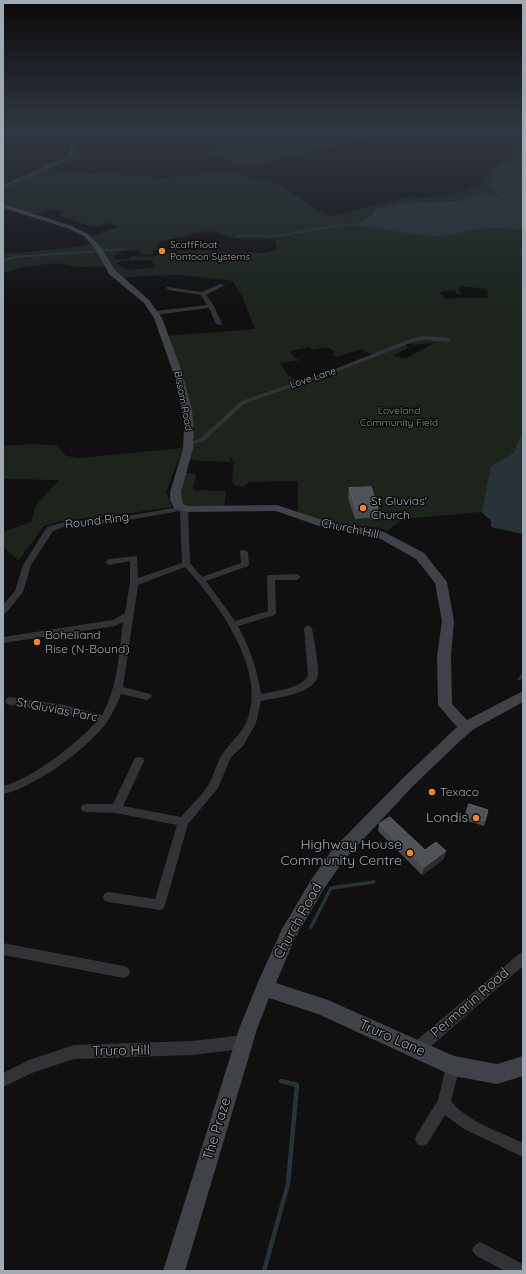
<!DOCTYPE html>
<html>
<head>
<meta charset="utf-8">
<style>
  body { margin:0 }
  #map { position:relative; width:526px; height:1274px; overflow:hidden; background:#101011; font-family:Quicksand,sans-serif }
  canvas { display:block }
  .frame { position:absolute; inset:0; border:4px solid #a0aab3; pointer-events:none }
</style>
</head>
<body>
<div id="map">
<canvas width="526" height="1274"></canvas>
<div class="frame"></div>
</div>
<script>
const c = document.querySelector('canvas').getContext('2d');
c.lineJoin = 'round';
function fillPath(path, color) { c.fillStyle = color; c.fill(path, 'evenodd'); }
function strokePath(path, color, width, dash) { c.strokeStyle = color; c.lineWidth = width; c.lineCap = dash ? 'butt' : 'round'; c.setLineDash(dash || []); c.stroke(path); }
function drawText(font, color, halo, rows, align = 'center') {
  c.font = font + ' Quicksand,sans-serif'; c.lineWidth = 3; c.setLineDash([]); c.textBaseline = 'middle'; c.strokeStyle = halo; c.fillStyle = color; for (const [text, x, y, turn = 0] of rows) {
    c.save(); c.translate(x, y); c.rotate((+turn || 0) * Math.PI / 180); c.textAlign = isNaN(turn) ? turn : align; if (halo) c.strokeText(text, 0, 0); c.fillText(text, 0, 0); c.restore();
  }
}
const green = new Path2D(`
  M78,131H85L76,144L79,146L77,148L81,153L79,157L81,159L65,162L47,172L123,174L164,178L230,171L281,186L318,210L331,216L399,200V198C418,201 452,196 470,190L467,187C486,188 479,182 489,172C492,168 497,165 502,161L494,157H506L523,143V534L491,527V521L482,512L403,519L387,531L379,528L344,524V527L298,514V481L249,482L244,487L235,485L232,482L234,462H232L231,457L225,452L230,457L231,462L201,461L187,459L190,444L167,336L255,329L242,296L233,281L183,275L139,276L120,279L90,237L118,227L109,223L98,227L90,226L59,216L62,210L49,209L33,215L3,206V195L7,193L3,192V187L70,157V146ZM205,231C216,231 223,236 233,238C245,241 261,239 274,239L276,243V246L278,249L274,251L262,253L192,251L165,253L152,257L132,256L129,259L115,260L113,257L121,251L139,250L142,255L154,254H155L152,250H156L158,248L156,246L159,245L158,242ZM152,260L154,267L129,270L116,264C122,258 144,261 152,260ZM461,286L488,289L487,298H455L446,299L439,292L454,290L457,294H460L461,292L458,291ZM410,342L414,345L434,343L405,359L393,356L409,347L403,344ZM310,347L312,350C321,349 330,345 335,353L333,354L334,356H340L361,349L374,356L299,383L286,373L280,363L302,360L296,359L289,351Z
  M298,131H382L402,136L389,135L348,142L244,167L207,152L236,147L246,143L238,140C258,141 280,141 298,131Z
  M91,242L104,266L82,267L56,263L25,267L3,273V259L5,258L3,257V253L28,252L84,246Z
  M33,444L56,445L66,456L79,458L183,448L166,492L172,507L109,516L62,521L44,526L19,560L3,547V532L31,522L36,505L59,480L3,479V446Z
  M182,472L196,474L193,490L226,491L224,508H185L177,504Z`);
const water = new Path2D(`
  M523,152V230C508,228 492,227 477,229C462,232 448,236 432,236C404,235 378,226 351,225L361,222L362,220L370,217L374,213L373,210L406,203L461,201L486,193L501,198L491,189C490,169 511,163 523,152Z
  M523,433V534L491,527V521L482,512L491,466L514,453L518,441Z`);
const streamFar4 = new Path2D(`
  M321,228L352,224`);
const streamFar3 = new Path2D(`
  M235,236H277L328,227
  M3,260L15,257L126,249`);
const streamFar2 = new Path2D(`
  M519,679L523,675`);
const streamFar1 = new Path2D(`
  M311,927L331,888L374,882`);
const stream = new Path2D(`
  M264,1271L288,1184L297,1085L281,1081`);
const street = new Path2D(`
  M76,131H80L72,143L74,153L70,158L3,188V185L68,156L70,153L68,143Z
  M220,284L225,285L206,295L214,306L222,324L221,325L216,324L209,308L155,315L152,313L155,311L207,305L201,295L169,290L166,288L167,287L202,292Z
  M424,336L448,338L451,340L448,342L424,340L413,342L339,371L251,401L243,405L205,440L189,446L186,444L201,438L239,403L247,399L335,369L410,339Z
  M184,506L188,508L190,563L202,577L241,563L240,552L241,550H244L248,552L249,564L248,566L206,581L235,621L268,611L267,577L268,575L297,574L301,577L297,580H275L276,613L275,615L238,626C250,648 257,669 261,694C275,691 302,689 308,675L304,628L308,625L312,628C314,639 319,665 318,675C315,694 276,698 261,701L256,723L243,746L231,757L218,788L188,824L165,905L163,909L159,910L109,902L105,901L103,897L105,893L109,892L155,899L177,825L116,813L86,812L82,811L81,808L82,805L86,804H113L135,758L139,757L143,758L144,761L123,806L181,817C190,806 203,795 210,782C215,773 217,760 224,752C231,742 240,735 246,723C269,672 218,603 185,567L138,585L123,687L150,694L152,696L150,698L147,700L121,694C117,705 111,717 104,726C84,751 33,788 3,794V786C29,781 80,741 97,721L64,713L10,705L7,704L5,701L7,698L10,697L64,705L102,715C118,686 119,654 123,622L115,626L3,643V637L113,620L125,613L130,583V561L109,565L105,562L109,559L137,556L138,578L182,563L180,511L111,523L66,526L53,531L31,565L23,592L6,613L3,614V605L15,591L23,565L47,527L65,522L111,519Z
  M3,943L124,966L128,968L130,972L128,976L124,978L3,955Z
  M523,952V966L422,1054L417,1056L412,1054L410,1049L412,1044L519,954Z
  M244,1035L249,1037L251,1042L249,1047L244,1049L192,1055L74,1059L32,1073L3,1087V1073L29,1060L74,1045L192,1041Z
  M453,1059L458,1061L460,1066L451,1101C469,1123 499,1131 523,1143V1157L464,1129L445,1115L427,1144L422,1146L417,1144L415,1139L417,1134L438,1100L446,1066L448,1061Z
  M480,1242L523,1264V1271H505L475,1255L472,1250L475,1245Z`);
const secondary = new Path2D(`
  M3,204L72,226L88,234L100,246L115,270L149,300L162,318L182,372L192,411L194,429L193,449L181,492L183,504L188,506L277,505L325,521L384,532L424,553L447,582L454,621L451,656L452,704L467,720L523,691V702L474,729L460,741L413,786L344,860L323,890L294,940L276,983L328,1000L454,1056L497,1064L523,1056V1076L497,1084L453,1076L318,1014L269,998L257,1029L185,1271H163L239,1029L258,982L282,929L311,880L332,850L403,778L457,727L438,705L437,656L442,621L435,583L416,559L377,537L319,526L276,511L187,512L174,508L170,500V492L183,449L184,429L182,411L173,372L154,318L144,303L109,274L94,247L84,236L67,228L3,208Z`);
const wall = new Path2D(`
  M349,488L378,508L377,517L355,519L348,498Z
  M469,804L488,810L484,826L465,820Z
  M379,824L425,850L444,859L422,875L378,831Z`);
const shadedWall = new Path2D(`
  M446,851L444,859L422,875L424,867Z`);
const building = new Path2D(`
  M371,487L378,508L356,509L349,488Z
  M469,804L488,810L485,821L466,815Z
  M390,817L425,850L436,842L446,851L424,867L379,824Z`);
const markers = [
  [162,251,4,"#f78521"],
  [363,508,4,"#f78521"],
  [37,642,4,"#f78521"],
  [432,792,4,"#f78521"],
  [476,818,4,"#f78521"],
  [410,853,4,"#f78521"]
];
const farPoinames = [
  ["ScaffFloat",170,245],
  ["Pontoon Systems",170,257]
];
const farStreetnames = [
  ["Love Lane",313,378,-18],
  ["Bissom Road",183,401,79]
];
const farParknames = [
  ["Loveland",399,411],
  ["Community Field",399,423]
];
const poiNames = [
  ["St Gluvias'",371,501],
  ["Church",371,515],
  ["Bohelland",45,635],
  ["Rise (N-Bound)",45,649],
  ["Texaco",440,792]
];
const streetNames = [
  ["Round Ring",97,521,-7],
  ["Church Hill",350,529,12],
  ["St Gluvias Parc",57,710,11]
];
const nearPoinames = [
  ["Londis",468,818],
  ["Highway House",402,845],
  ["Community Centre",402,861]
];
const nearStreetnames = [
  ["Church Road",298,921,-61],
  ["Permarin Road",470,1003,-41],
  ["Truro Lane",392,1038,24],
  ["Truro Hill",121,1051,-1],
  ["The Praze",217,1129,-73]
];
fillPath(green, '#1c241c');
fillPath(water, '#283337');
strokePath(streamFar4, '#283337', 1.5);
strokePath(streamFar3, '#283337', 2);
strokePath(streamFar2, '#283337', 3);
strokePath(streamFar1, '#283337', 3.5);
strokePath(stream, '#283337', 4.5);
fillPath(street, '#313336');
fillPath(secondary, '#3f4246');
fillPath(wall, '#45484c');
fillPath(shadedWall, '#2c2d30');
fillPath(building, '#4f5357');
strokePath(building, '#5b6065', 1);
const sky = c.createLinearGradient(0, 0, 0, 310);
sky.addColorStop(0, '#090909');
sky.addColorStop(0.42, '#313743');
sky.addColorStop(1, '#31374300');
c.fillStyle = sky;
c.fillRect(0, 0, 526, 310);
for (const [x, y, r, color] of markers) { const dot = new Path2D(); dot.arc(x, y, r, 0, 2 * Math.PI); c.fillStyle = color; c.fill(dot); strokePath(dot, '#0b0b0c', 1.5); }
drawText('10px', '#a0aab3', '#0b0b0c', farPoinames, 'left');
drawText('10px', '#a0aab3', '#0b0b0c', farStreetnames);
drawText('10px', '#7c9f76', '#0b0b0c', farParknames);
drawText('12px', '#a0aab3', '#0b0b0c', poiNames, 'left');
drawText('12px', '#a0aab3', '#0b0b0c', streetNames);
drawText('14px', '#a0aab3', '#0b0b0c', nearPoinames, 'right');
drawText('14px', '#a0aab3', '#0b0b0c', nearStreetnames);
</script>
</body>
</html>
